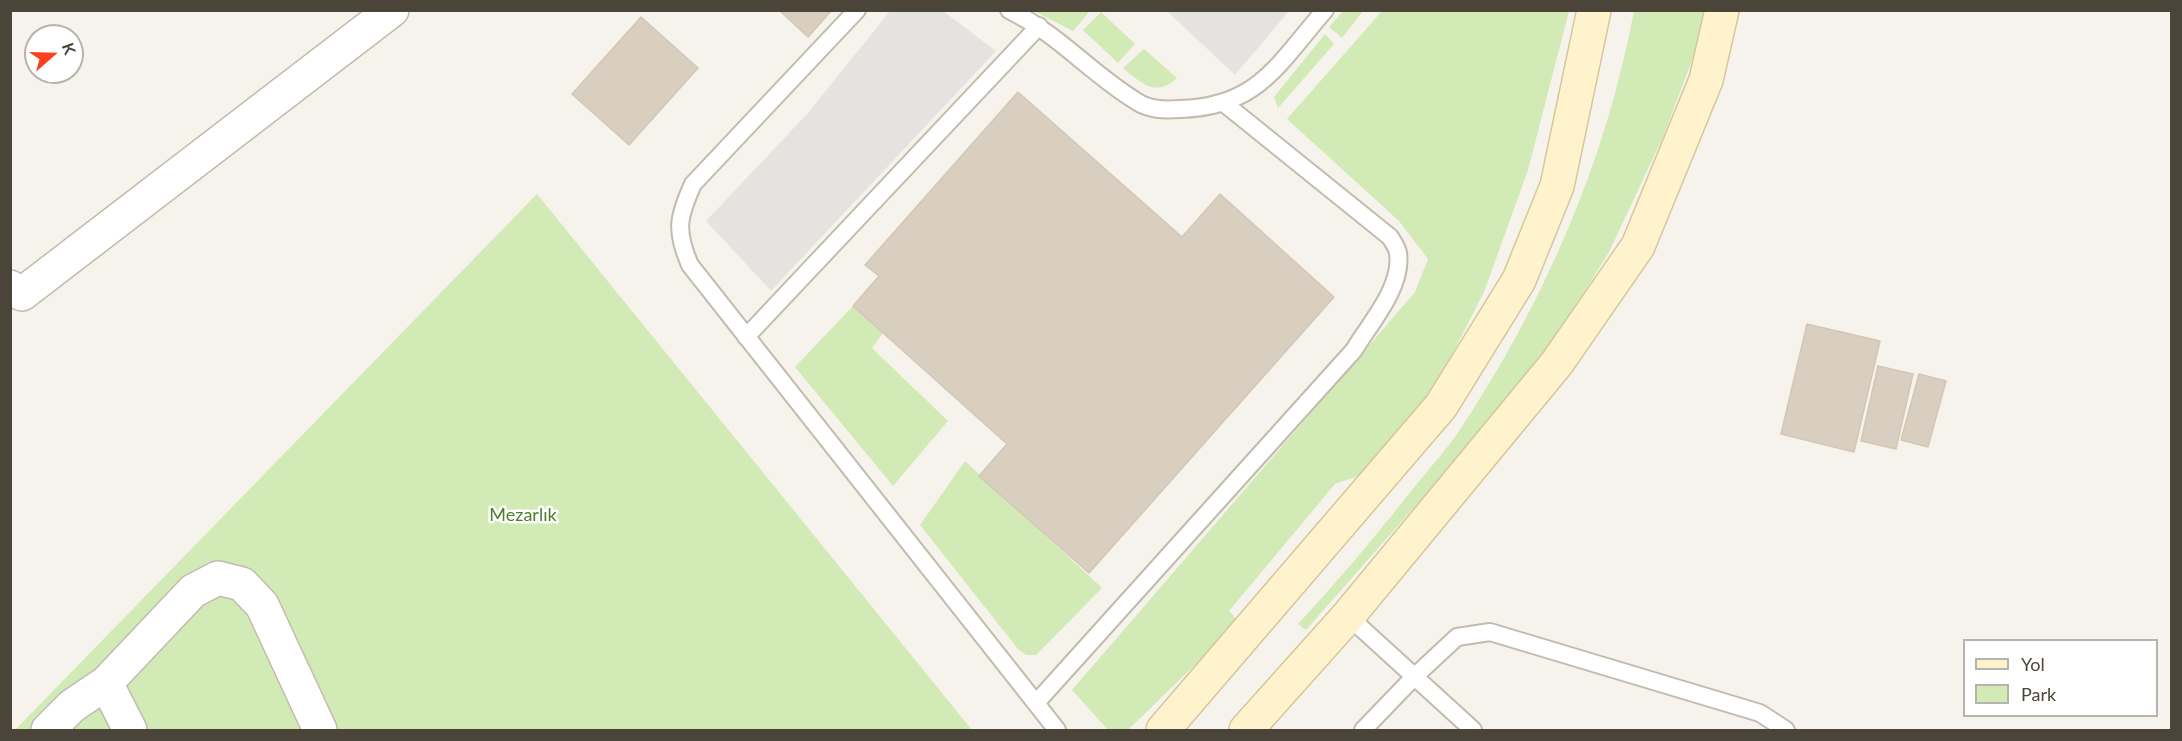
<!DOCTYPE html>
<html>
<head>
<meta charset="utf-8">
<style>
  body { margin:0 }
  #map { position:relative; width:2182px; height:741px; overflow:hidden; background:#f6f3ec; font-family:Lato,sans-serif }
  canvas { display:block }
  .frame { position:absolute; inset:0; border:12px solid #4b4439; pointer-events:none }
  .legend { position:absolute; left:1963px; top:639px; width:195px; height:78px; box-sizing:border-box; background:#fff; border:2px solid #b7b4b0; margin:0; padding:8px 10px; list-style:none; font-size:18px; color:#4b4439 }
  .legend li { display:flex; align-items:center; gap:12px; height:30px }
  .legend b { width:30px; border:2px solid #b7b4b0 }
  .north { position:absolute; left:24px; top:24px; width:60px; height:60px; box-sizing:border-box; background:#fff; border:2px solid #b7b4b0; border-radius:50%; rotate:70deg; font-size:16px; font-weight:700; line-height:24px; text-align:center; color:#4b4439 }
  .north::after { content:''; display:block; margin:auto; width:21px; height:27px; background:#fc3f1d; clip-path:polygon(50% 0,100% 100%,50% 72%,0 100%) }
</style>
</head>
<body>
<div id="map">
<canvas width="2182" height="741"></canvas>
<div class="frame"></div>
<ul class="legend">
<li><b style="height:8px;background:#fff3cd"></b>Yol</li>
<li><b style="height:16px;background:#d2eab5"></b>Park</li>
</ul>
<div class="north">K</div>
</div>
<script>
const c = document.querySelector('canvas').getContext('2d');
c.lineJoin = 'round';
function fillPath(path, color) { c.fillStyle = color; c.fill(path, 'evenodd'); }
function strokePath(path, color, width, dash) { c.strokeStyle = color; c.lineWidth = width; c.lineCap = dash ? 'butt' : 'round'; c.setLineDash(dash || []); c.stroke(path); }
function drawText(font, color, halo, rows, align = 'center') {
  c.font = font + ' Lato,sans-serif'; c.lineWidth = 5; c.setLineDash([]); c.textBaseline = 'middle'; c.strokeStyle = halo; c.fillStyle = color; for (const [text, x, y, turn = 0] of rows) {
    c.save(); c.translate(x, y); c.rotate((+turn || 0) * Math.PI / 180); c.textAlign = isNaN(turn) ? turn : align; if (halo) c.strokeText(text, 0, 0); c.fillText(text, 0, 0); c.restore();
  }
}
const green = new Path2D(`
  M1034,11H1090L1073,31Z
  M1343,11H1363L1342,38L1329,27Z
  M1382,11H1569L1528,170L1484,292L1436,386L1361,475L1335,484L1229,611L1239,622L1128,730H1108L1072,690L1415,292L1428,259L1399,221L1287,119Z
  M1634,11H1707L1702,34L1663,137L1609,252L1565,323L1521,386L1306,630L1298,624C1340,579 1378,533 1416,485C1431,466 1448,448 1461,428C1545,301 1606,160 1634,11Z
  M1101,12L1135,44L1118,63L1083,30Z
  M1325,34L1334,44L1278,108L1274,97Z
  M1144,49L1177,78C1156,98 1141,83 1123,68Z
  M537,194L972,730H15Z
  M853,306L883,333L872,348L948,421L893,486L795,367Z
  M965,461L1102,588L1036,655H1026L1018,649L920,525Z`);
const parking = new Path2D(`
  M891,10L943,11L996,51L771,291L706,221L807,114Z
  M1167,11H1289L1235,75Z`);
const building = new Path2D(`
  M779,10H832L808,37Z
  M641,17L698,68L629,145L572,94Z
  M1018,92L1182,237L1220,194L1334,297L1089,573L979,476L1007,444L853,306L879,276L865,265Z
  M1807,324L1880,341L1854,452L1781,434Z
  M1878,366L1913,374L1896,449L1861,441Z
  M1919,374L1946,381L1928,447L1901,440Z`);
const lane = new Path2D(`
  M857,10L693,184C678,217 675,231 690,265L1057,730
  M1009,10C1060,35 1090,73 1136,101C1149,110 1164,110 1180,109C1258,107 1278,64 1325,10
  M746,337L1039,26
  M1348,616L1473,730
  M1036,703L1354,350C1370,323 1403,287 1398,253C1397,247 1393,242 1390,237L1225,104
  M1363,730L1414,677L1457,637L1490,632L1760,713L1786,730`);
const street = new Path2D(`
  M10,287L22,294L392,10
  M48,730L72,706L106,683
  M130,730L106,683L193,591L218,578L242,584L262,605L320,730`);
const secondary = new Path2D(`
  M1163,730L1441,406L1519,280L1557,186L1594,10
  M1246,730L1348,616L1557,363L1638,246L1706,80L1722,10`);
const parkNames = [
  ["Mezarlık",523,515]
];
fillPath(green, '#d2eab5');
fillPath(parking, '#e5e3e0');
fillPath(building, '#d8cfc1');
strokePath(building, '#d3c7b4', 1.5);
strokePath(lane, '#c2bbae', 20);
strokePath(street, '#c2bbae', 36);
strokePath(secondary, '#d6c79b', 36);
strokePath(lane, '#fff', 16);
strokePath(street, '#fff', 33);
strokePath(secondary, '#fff3cd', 33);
drawText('18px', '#4a7f2a', '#fff', parkNames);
</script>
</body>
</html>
